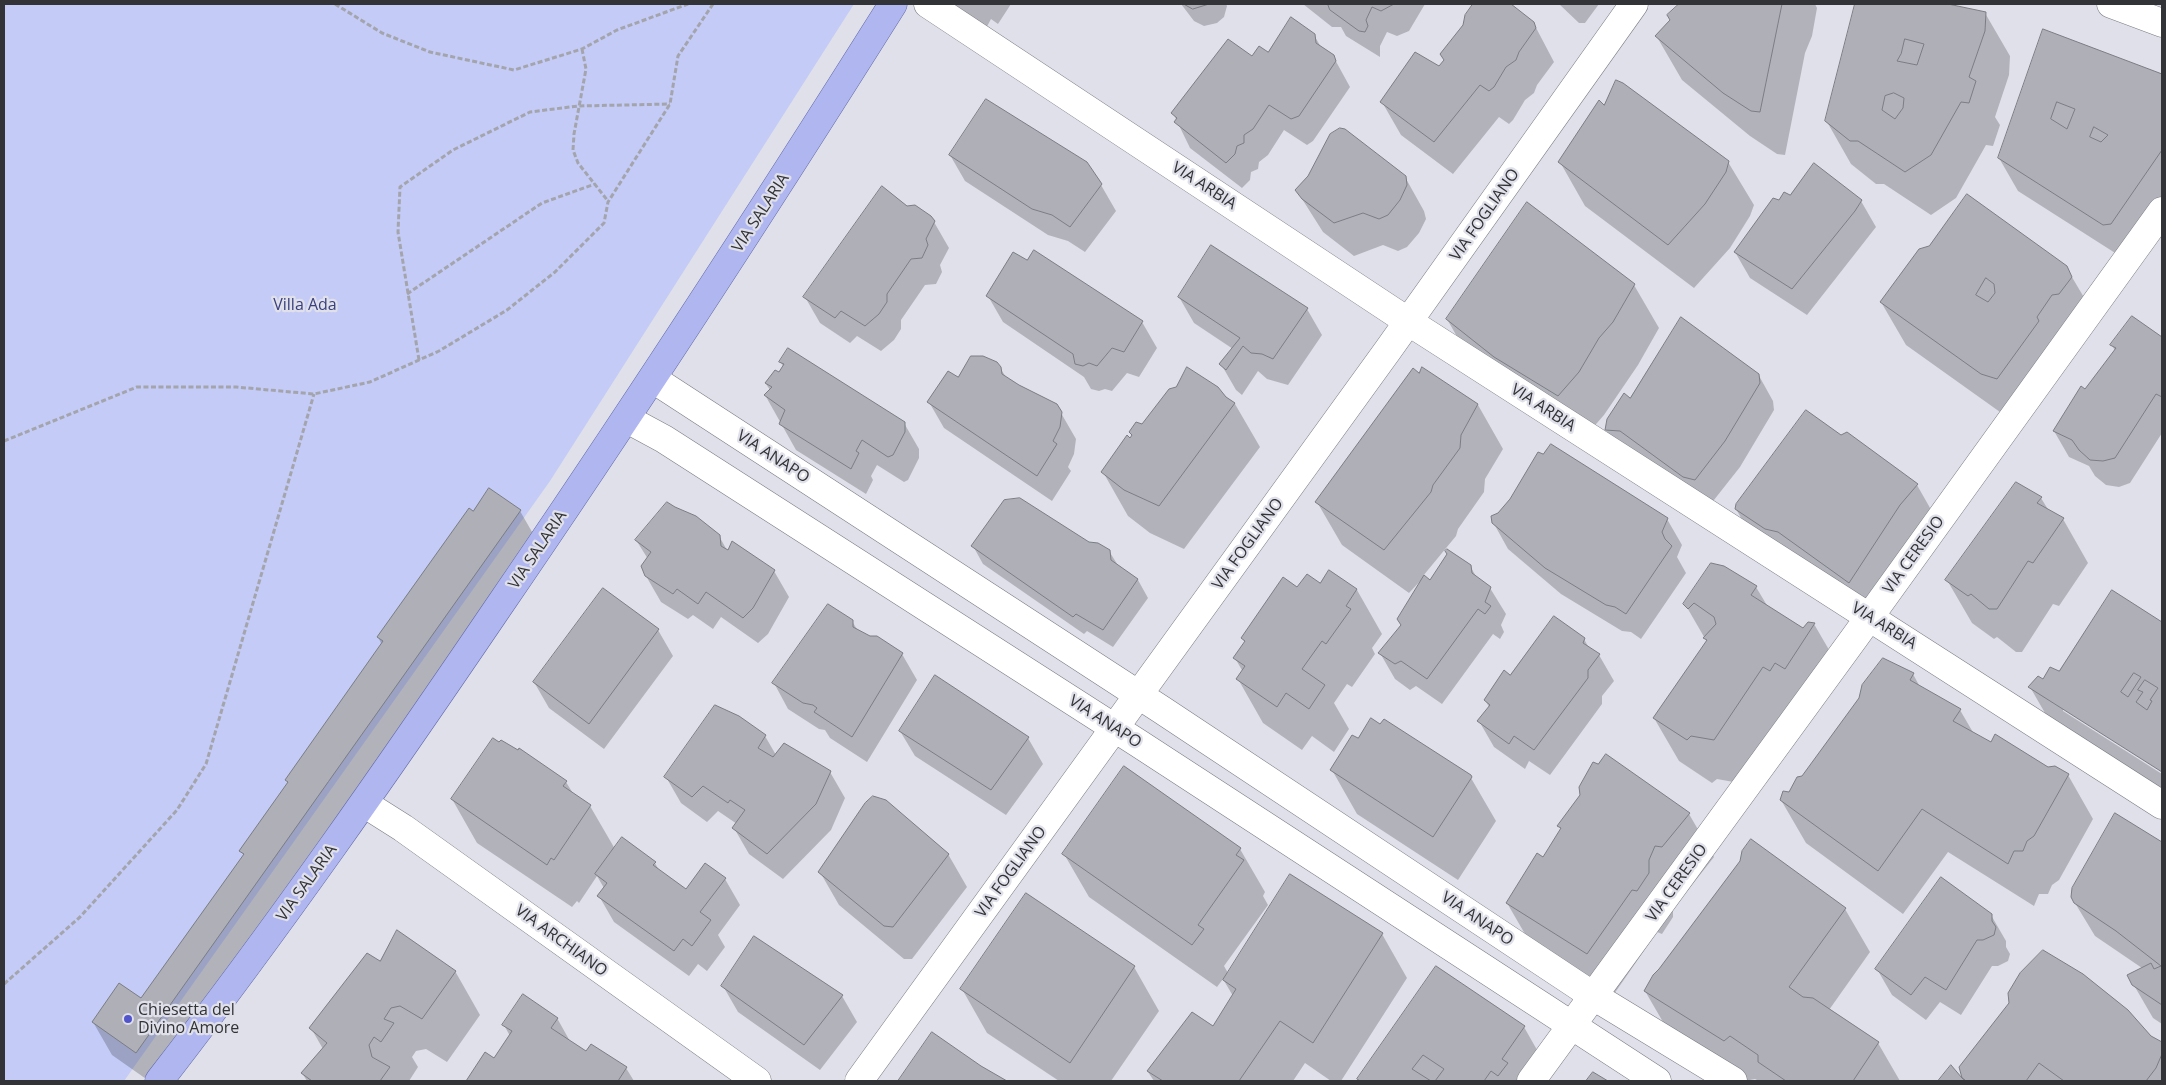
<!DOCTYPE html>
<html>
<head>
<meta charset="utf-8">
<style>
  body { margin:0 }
  #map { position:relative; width:2166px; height:1085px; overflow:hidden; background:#dfe0e9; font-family:"Open Sans",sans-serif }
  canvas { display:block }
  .frame { position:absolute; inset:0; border:5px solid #323336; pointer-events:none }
</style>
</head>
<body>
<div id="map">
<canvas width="2166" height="1085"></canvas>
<div class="frame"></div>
</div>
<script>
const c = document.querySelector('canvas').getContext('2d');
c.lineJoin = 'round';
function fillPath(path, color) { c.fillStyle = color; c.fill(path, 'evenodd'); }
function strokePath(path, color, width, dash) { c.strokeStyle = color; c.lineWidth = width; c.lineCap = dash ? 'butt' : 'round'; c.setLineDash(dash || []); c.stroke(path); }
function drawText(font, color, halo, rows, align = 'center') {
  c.font = font + ' "Open Sans",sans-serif'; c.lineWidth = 4.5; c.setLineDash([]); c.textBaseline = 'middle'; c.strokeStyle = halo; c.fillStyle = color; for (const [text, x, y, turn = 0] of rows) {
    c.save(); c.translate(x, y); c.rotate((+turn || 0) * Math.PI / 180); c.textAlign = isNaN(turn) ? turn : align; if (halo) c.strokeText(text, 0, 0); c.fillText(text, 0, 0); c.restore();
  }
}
const green = new Path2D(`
  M4,4H854L550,481L124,1081H4Z`);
const shadow = new Path2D(`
  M947,4H1011L998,24L991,19L983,34Z
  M1181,4H1226L1227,6L1224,17L1217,23L1204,26L1194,21Z
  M1303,4H1425L1409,31L1397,36L1387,32L1380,46V57L1346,36L1341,27H1332Z
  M1475,4H1509L1533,22L1554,62L1537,85L1534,93L1525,100L1513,120L1509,124L1499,117L1453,174L1401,135L1382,102L1440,68L1464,26L1466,16Z
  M1559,4H1599L1585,23H1579Z
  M1681,4H1815L1817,8L1812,36L1805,53L1785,155L1777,154L1750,136L1682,80L1657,37L1672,20L1669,15Z
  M1857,4H1942L1985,13L2010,56L2009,75L1995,117L2000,125L1993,146L1986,145L1956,198L1931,215L1884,184H1876L1851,164L1826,120Z
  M2043,31L2162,75V210L2123,258L2018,191L1999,158Z
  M1314,35L1322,49L1333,56L1350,87L1313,141L1307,145L1284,130L1268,155L1259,162L1258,169L1251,172L1250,180L1242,188L1190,148L1173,113L1252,58L1269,54Z
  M1604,107L1728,162L1754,205L1750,216L1730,248L1694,288L1585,206L1560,162Z
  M1344,130L1405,177L1424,211L1426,219L1419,233L1407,247L1398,251L1383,245L1354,256L1323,232L1297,191Z
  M950,155L1101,185L1116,211L1085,252L1068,241L1048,235L965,181Z
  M1791,197L1861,201L1876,227L1807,315L1750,278L1735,252L1779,202Z
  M907,207L934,222L949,248L940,265L942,272L936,284L925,285L901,320V329L894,340L881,351L857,336L850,343L820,323L805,297Z
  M1920,250L2066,267L2092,311L2007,417L1906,345L1881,302Z
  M1634,285L1659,328L1638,365L1604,415L1583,439L1472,363L1447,319Z
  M988,296L1142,322L1157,348L1139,377L1127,373L1112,391L1105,389L1099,391L1091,389L1084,377L1003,322Z
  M1179,297L1307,309L1322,335L1288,385L1267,379L1258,371L1242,395L1236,390L1221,364L1233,349L1194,323Z
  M2132,318L2162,339V433L2130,483L2119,487L2106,485L2095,476L2089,466L2069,457L2054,431L2115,351L2112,345Z
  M780,362L904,423L919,449V458L908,480L904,482L877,465L871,476L873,480L866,494L796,450L765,395L770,390L766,384L780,373L784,367Z
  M1000,368L1006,377L1061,413L1076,439L1074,454L1068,467L1071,471L1052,501L944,428L929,402L958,378Z
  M1423,369L1478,405L1503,449L1485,479L1484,492L1458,529L1456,536L1423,576L1430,581L1470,566L1477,578L1490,588L1506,614L1501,625L1504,632L1500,639L1493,634L1442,704L1416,686L1410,690L1395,679L1380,653L1402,626L1423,578L1409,593L1342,545L1317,502Z
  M1758,374L1773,401L1774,410L1740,467L1710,505L1621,455L1606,430L1631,400Z
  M1225,398L1235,404L1260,447L1184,549L1150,533L1128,516L1103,472L1130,440Z
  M1841,436L1917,485L1942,529L1875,625L1761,553L1736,509Z
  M489,490L520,511L539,544L149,1081L112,1055L93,1022L141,1000L244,856L241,851L288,783L287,780L382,645L378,637Z
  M2041,498L2049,511L2063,519L2088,563L2059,606L2053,604L2022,652H2016L1997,637L1994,639L1972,623L1947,580Z
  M1511,500L1667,519L1682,545L1677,557L1686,573L1641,639L1631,632L1622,631L1561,594L1508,549L1493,522Z
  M719,536L728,552L774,571L789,597L768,634L758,643L721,617L713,629L693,615L688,619L661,602L646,576L648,559L636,540Z
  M1089,544L1109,551L1119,567L1138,580L1148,598L1113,647L1087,631L1084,634L983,564L973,546Z
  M1724,567L1756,587L1768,607L1804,630L1814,624L1839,667L1739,783L1717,779L1712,783L1679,761L1654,718L1707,642L1685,604Z
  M1329,571L1357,590L1382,634L1372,648L1375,654L1352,687L1347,684L1334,703L1349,729L1334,752L1312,736L1302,750L1263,723L1238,679L1243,672L1235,658L1245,643L1242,638L1298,589L1320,585Z
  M603,589L658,630L673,656L604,749L549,708L534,682Z
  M2112,592L2162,624V771L2063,708V711L2162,774V792L2049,720L2030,687L2060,673Z
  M852,621L858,631L870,637H877L902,654L917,680L867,762L830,738L825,730L819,729L788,709L774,683Z
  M1584,639L1589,648L1599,655L1614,681L1602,696V704L1550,775L1529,761L1525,769L1494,747L1479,721L1489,707L1485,700L1510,677Z
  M1913,674L1920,687L1960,710L1974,734L1992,744L2068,775L2093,819L2059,880L2052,885L2048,894H2039L2034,906L1948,852L1903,914L1806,843L1781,800Z
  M936,677L1028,738L1043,764L1006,815L915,756L900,731Z
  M765,736L776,755L830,772L845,798L831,830L783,879L749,854L734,828L737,824L718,811L707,822L681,803L666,777Z
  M1358,740L1471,778L1496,821L1458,880L1357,814L1332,770Z
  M1607,755L1689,814L1714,857L1688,890L1680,889L1673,904V917L1662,934L1657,932L1612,997L1532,946L1507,903L1544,859L1561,829L1559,826Z
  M566,782L574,795L590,806L615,849L655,863L660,872L686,891L725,879L740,905L718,935L725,947L707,971L698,964L689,976L614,922L599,896L604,888L597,876L579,903L577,901L572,907L477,843L452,799Z
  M2115,815L2162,844V1024L2153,1018L2128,975L2142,968L2095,936L2075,903Z
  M1240,849L1265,892L1263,896L1268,905L1224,966L1228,973L1382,934L1407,978L1341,1081H1331L1305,1063L1293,1081H1154L1148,1072L1214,1028L1233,996L1223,979L1217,987L1089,897L1064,854Z
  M948,854L967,887L912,959H904L839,905L820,872Z
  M1741,862L1845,909L1870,952L1829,1010L1878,1043L1900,1081H1759L1755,1079L1745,1081L1670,1034L1645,991L1654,976Z
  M1026,894L1134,967L1159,1011L1111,1081H1059L987,1033L962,989Z
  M1991,915L2006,941V947L2010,954L2008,961L1998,966H1992L1961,1015L1940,1002L1926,1020L1892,995L1877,969Z
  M754,938L842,996L857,1022L820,1070L738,1012L723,986Z
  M380,962L455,971L480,1015L447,1062L426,1049L416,1051L412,1057L418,1067L409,1081H307L302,1073L323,1049L311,1028Z
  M1436,967L1524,1027L1549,1071L1542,1081H1359L1358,1080Z
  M557,1018L571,1043L587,1053L626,1068L634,1081H467L486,1053L495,1060L510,1036L504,1025Z
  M933,1034L980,1068L1003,1081H899Z
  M2150,1037L2162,1043V1081H1964L1961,1067Z`);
const building = new Path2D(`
  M1184,4H1209L1193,9Z
  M1328,4H1394L1381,11L1372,7L1366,20L1368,26L1365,32L1359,31L1330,10Z
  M1473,4H1511L1534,22L1536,28L1519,52L1516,60L1506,67L1494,87L1489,91L1480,85L1434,142L1380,102L1415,52L1439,66L1444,60L1440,54L1463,25L1465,15Z
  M1679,4H1782L1760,112L1751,111L1723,93L1655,36L1670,20L1667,15Z
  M1855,4H1948L1986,12L1985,31L1969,77L1976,81L1969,103L1961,102L1931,155L1905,172L1858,141H1850L1825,121ZM1905,39L1924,44L1917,65L1897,61L1901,54ZM1894,93L1904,98L1903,108L1895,119L1882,110L1885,96Z
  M1291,17L1315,34L1316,43L1334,55L1336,61L1299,116L1291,119L1269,105L1253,129L1244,135V143L1237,146L1235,154L1226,163L1174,122L1177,118L1171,113L1228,39L1252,56L1259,46L1268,52Z
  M2043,29L2162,74V150L2111,224L2103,225L1998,158ZM2057,102L2075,109L2067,129L2051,119ZM2094,127L2108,135L2101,142L2090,137Z
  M1616,80L1623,83L1729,161L1726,172L1705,204L1668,245L1558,162L1599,100L1604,105Z
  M986,99L1087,162L1102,184L1070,227L1052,215L1032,209L949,155Z
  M1340,128L1345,129L1406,176L1407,185L1400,200L1388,215L1379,219L1363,213L1334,223L1302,199L1295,190L1308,176L1330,134Z
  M1814,163L1862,200L1855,211L1792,289L1734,252L1773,198L1779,200L1784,192L1790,195Z
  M882,186L907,206L915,205L931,216L935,221L926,239L928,245L922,258L911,259L887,294V302L879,314L865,326L841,311L835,318L803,297Z
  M1967,194L2067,266L2072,277L2059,294L2052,295L2037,317L2039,321L1997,379L1981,374L1880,302L1919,249L1929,246ZM1986,278L1994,284L1995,293L1988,302L1976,295Z
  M1527,202L1635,284L1613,322L1599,338L1579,372L1558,396L1494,357L1446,319Z
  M1211,245L1308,308L1273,359L1262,354L1251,353L1243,346L1226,370L1219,364L1240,338L1178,297Z
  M1034,250L1143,321L1124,352L1112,348L1097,366L1089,363L1083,366L1075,364L1073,354L986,296L1013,252L1027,260Z
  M2132,316L2162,337V397L2156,394L2115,458L2103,461L2090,460L2079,450L2072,440L2053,431L2081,386L2085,389L2116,348L2110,345Z
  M1681,317L1759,374L1760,383L1725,441L1695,480L1683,477L1620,431L1605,430L1607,419L1624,393L1630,398Z
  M788,348L905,422V432L893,455L888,457L862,440L856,451L859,453L851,469L779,424L785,410L764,395L772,387L765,383L775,370L779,372L784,364L779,362Z
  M971,356H983L997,362L1001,367L1002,374L1019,385L1057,404L1062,412L1060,427L1053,441L1057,444L1037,476L927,402L948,371L958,377Z
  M1187,367L1218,387L1226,397L1235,403L1159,506L1124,490L1101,472L1127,435L1130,438L1132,435L1129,432L1136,422L1142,424L1169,389L1176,387Z
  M1422,367L1478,404L1461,435L1460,448L1433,485L1431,492L1384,550L1315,502L1413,368L1419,373Z
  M1806,410L1841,435L1847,432L1918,484L1900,505L1849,583L1778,532L1765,529L1735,509L1736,504Z
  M1551,444L1668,518L1662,532L1665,539L1672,546L1626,614L1615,607L1606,605L1545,568L1492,523L1491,516L1498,513L1510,499L1538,452L1543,454Z
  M2016,482L2042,497L2037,503L2064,518L2033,563L2028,561L1997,609H1989L1971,594L1968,596L1945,580Z
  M489,488L521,510L136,1053L92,1022L119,983L141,998L244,854L239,851L288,782L285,780L383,641L377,637L469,508L473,511Z
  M1020,498L1089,542L1098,543L1110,550L1111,560L1138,579L1103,630L1076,614L1073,617L971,546L1004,500Z
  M667,502L675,507L696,516L720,535L721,546L728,550L732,541L775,570L753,608L743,618L706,592L698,604L677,589L673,594L645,576L641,566L651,552L635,540Z
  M1447,549L1471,565L1472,573L1491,587L1485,602L1491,606L1485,614L1478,609L1427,679L1401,661L1395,664L1378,653L1401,625L1397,619L1424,575L1430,580L1447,554L1445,551Z
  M1711,563L1724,566L1757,586L1751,595L1803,628L1808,622L1815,623L1785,669L1775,663L1770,671L1763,667L1714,740L1691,736L1687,740L1653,718L1707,640L1703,638L1716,624L1714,617L1694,603L1688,609L1683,604Z
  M1329,570L1357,589L1346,606L1351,609L1326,644L1322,641L1302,669L1325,685L1309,709L1286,693L1277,707L1236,679L1245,666L1233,658L1245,641L1241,638L1283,577L1297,587L1307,574L1320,583Z
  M603,588L659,629L589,724L533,682Z
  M2112,590L2162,622V772L2028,687L2038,676L2043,679L2050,667L2059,671ZM2134,673L2141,677L2128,697L2121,692ZM2145,680L2158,688L2150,700L2152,701L2147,710L2136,702L2143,692L2138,690Z
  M828,604L853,620V627L870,636H877L903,653L852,737L814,712L817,708L813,705L803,703L772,683Z
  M1554,616L1585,638L1583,643L1600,654L1588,670V678L1534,750L1514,736L1509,744L1477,721L1490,705L1484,700L1504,670L1510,675Z
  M1883,658L1914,673L1910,680L1961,709L1953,721L1991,742L1995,734L2048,767L2055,766L2069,774L2034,836L2027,841L2023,851H2014L2008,864L1922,809L1878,871L1780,800L1783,791L1789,792L1797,777L1802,776L1859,698L1862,685Z
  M935,675L1029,737L991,790L899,731Z
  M715,705L739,716L766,735L758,748L773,757L784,743L831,771L816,804L767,854L732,828L745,810L730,800L728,803L703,786L692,797L664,777Z
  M1371,718L1380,724L1384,719L1471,775L1472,777L1433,837L1330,770L1352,735L1358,738Z
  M493,738L499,742L501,740L518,750L519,748L567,781L563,786L591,805L554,860L551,858L547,865L451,799Z
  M1606,754L1690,813L1662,847L1655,846L1649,860V873L1637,891L1632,890L1587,954L1506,903L1537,853L1543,857L1561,828L1557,826L1580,795L1579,787L1593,762L1598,764Z
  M1124,766L1241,848L1236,855L1244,860L1198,925L1204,929L1192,945L1062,854Z
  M873,796L886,800L949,854L893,927L884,926L818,872L865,803Z
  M2115,813L2162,842V1005L2132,985L2127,975L2151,963L2154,969L2161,966L2116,931L2074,903L2071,897L2072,888Z
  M622,837L656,862L653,865L686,889L705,863L726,878L700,912L711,920L692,946L683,939L674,951L597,896L607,883L595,874Z
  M1751,839L1846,908L1789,987L1803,997L1813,998L1879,1042L1853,1081H1786L1758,1062V1055L1730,1036L1724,1041L1644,991L1653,975L1659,969L1740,861L1742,851Z
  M1290,874L1383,933L1313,1043L1280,1021L1239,1081H1163L1147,1071L1192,1012L1213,1026L1236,989L1223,980Z
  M1941,877L1992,914V921L1996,927L1994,935L1983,940H1977L1946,990L1925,977L1911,995L1875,969Z
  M1026,893L1135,966L1070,1063L960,989Z
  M397,930L456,971L422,1019L400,1006L391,1008L384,1019L394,1023L381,1042L374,1037L369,1045L372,1057L390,1067L380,1081H312L301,1073L327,1043L309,1028L367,953L380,961Z
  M754,936L843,995L804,1045L721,986Z
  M2043,950L2083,974L2128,1010L2151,1036L2162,1042V1054L2156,1068L2146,1081H2064L2039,1063L2026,1081H1966L1962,1078L1959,1067L2009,1003L2008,993L2020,973Z
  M1436,966L1525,1026L1502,1059L1508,1063L1498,1076L1491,1071L1484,1081H1435L1444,1069L1423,1055L1412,1069L1431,1081H1360L1357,1079Z
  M523,994L558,1018L551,1028L586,1051L591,1044L627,1067L618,1081H466L485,1052L494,1058L512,1031L502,1025Z
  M932,1032L981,1066L1007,1081H898Z
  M1951,1065L1962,1078L1966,1081H1938Z
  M1593,1072L1608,1081H1586Z`);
const path = new Path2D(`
  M335,4L382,33L430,52L514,70L582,49L617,30L688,4
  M582,49L586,69L574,134L573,150L578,163L608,201
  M407,294L542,203L595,184
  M419,360L398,232L400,187L453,150L530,112L578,106L670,104
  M4,441L137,387H236L314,394L370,382L439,351L507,310L555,272L604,223L608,202L670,104L678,56L713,4
  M4,984L80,917L177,810L206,764L314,394`);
const minor = new Path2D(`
  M928,4L1409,322L2162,805
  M2111,4L2162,23
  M653,379L1162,710L1595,997L1733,1081
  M627,419L664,439L1138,743L1657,1081
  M365,804L403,828L757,1081
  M859,1081L1388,350L1634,4
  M1531,1081L1855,637L2162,211`);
const major = new Path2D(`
  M159,1081C277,929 387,771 495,612C632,412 764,209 893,4`);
const markers = [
  [128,1019,5,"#5154ca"]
];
const streetNames = [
  ["VIA ARBIA",1204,186,33],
  ["VIA SALARIA",761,213,-57],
  ["VIA FOGLIANO",1485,215,-55],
  ["VIA ARBIA",1543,408,33],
  ["VIA ANAPO",773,457,33],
  ["VIA FOGLIANO",1248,544,-54],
  ["VIA SALARIA",538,550,-56],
  ["VIA CERESIO",1914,555,-54],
  ["VIA ARBIA",1884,626,32],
  ["VIA ANAPO",1105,722,33],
  ["VIA FOGLIANO",1011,872,-54],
  ["VIA SALARIA",307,883,-54],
  ["VIA CERESIO",1677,883,-54],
  ["VIA ANAPO",1477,919,34],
  ["VIA ARCHIANO",561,941,36]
];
const parkNames = [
  ["Villa Ada",305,305]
];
const poiNames = [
  ["Chiesetta del",138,1010],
  ["Divino Amore",138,1028]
];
fillPath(green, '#c3cbf6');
fillPath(shadow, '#0003');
fillPath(building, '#aeafb7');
strokePath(building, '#7b7d84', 1);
strokePath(minor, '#797b82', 29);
strokePath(major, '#6269a8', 29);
strokePath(path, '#a4a5ac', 3, [5, 2.5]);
strokePath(minor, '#fff', 28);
strokePath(major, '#b0b6f0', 28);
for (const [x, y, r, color] of markers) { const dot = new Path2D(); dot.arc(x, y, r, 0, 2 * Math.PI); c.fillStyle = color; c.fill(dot); strokePath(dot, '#dfe0e9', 2); }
drawText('16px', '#323336', '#dfe0e9', streetNames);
drawText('16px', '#3a3f7f', '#dfe0e9', parkNames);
drawText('16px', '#323336', '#dfe0e9', poiNames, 'left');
</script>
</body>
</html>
